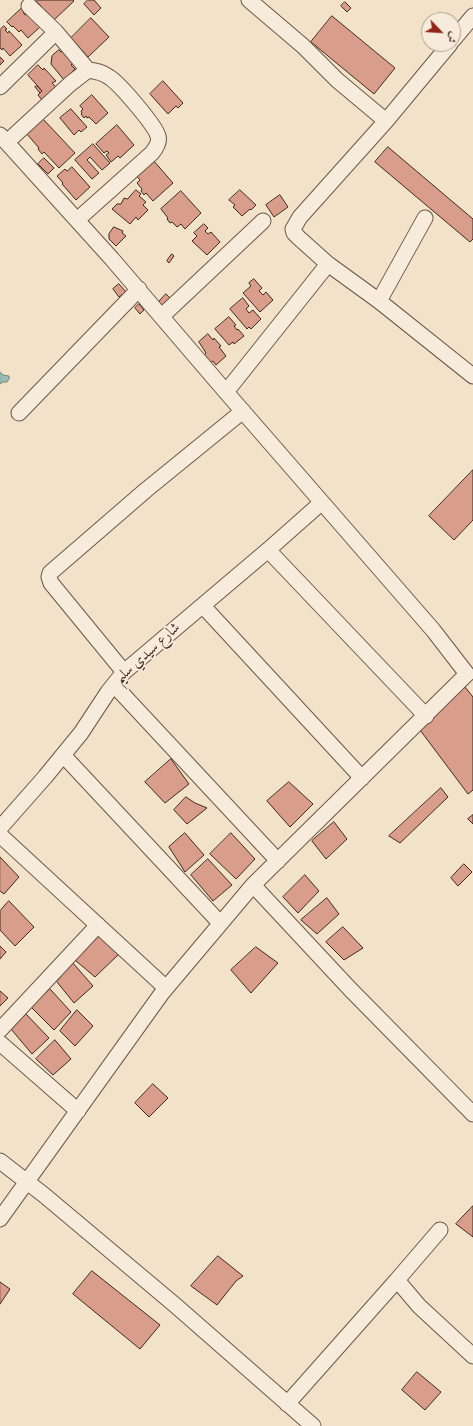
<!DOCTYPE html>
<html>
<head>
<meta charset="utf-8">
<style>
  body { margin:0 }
  #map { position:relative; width:473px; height:1426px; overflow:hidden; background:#f2e2c9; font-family:Vollkorn,Amiri,serif }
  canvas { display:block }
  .north { position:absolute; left:421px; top:12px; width:40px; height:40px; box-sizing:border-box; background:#f7ecdc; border:1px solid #ae9e90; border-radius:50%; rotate:115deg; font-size:11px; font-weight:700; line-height:16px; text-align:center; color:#41291d }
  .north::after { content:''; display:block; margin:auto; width:14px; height:18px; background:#8f2418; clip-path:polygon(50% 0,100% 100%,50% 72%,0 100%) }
</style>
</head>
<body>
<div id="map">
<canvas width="473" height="1426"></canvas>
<div class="north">ش</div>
</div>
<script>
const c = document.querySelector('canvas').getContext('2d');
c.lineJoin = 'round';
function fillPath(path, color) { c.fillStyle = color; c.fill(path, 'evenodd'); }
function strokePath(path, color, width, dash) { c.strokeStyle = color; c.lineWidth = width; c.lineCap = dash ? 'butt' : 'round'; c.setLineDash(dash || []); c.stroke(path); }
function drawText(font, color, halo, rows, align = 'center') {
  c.font = font + ' Vollkorn,Amiri,serif'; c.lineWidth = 3.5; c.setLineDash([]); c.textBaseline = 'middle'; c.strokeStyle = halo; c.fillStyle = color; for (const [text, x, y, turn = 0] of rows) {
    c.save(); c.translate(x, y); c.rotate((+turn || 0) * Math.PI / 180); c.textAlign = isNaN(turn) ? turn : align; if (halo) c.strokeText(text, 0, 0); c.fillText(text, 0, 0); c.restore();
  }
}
const water = new Path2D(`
  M0,372L3,375L9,376V379L7,382H3L0,384Z`);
const building = new Path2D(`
  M37,0H73L74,1L54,20L45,10L41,14L38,10L42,7L36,1Z
  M88,0H94L101,8L94,15L84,4Z
  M345,2L351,8L347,12L341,6Z
  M22,8L25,11L23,12L25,15L28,13L40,27L28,38L21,30L19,32L13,26L12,27L7,22Z
  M332,16L395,68L374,94L311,42Z
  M91,18L109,37L88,57L71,38Z
  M4,26L7,29L5,30L8,33L9,31L22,45L10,56L3,48L2,50L0,48V30Z
  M59,50L61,52L63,51L74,63L71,65L75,69L64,80L51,64L52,56Z
  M0,57L4,61L0,65Z
  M38,65L43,70L44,68L56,81L52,83L56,87L42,100L38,95L42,91L28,75Z
  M163,81L183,103L178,108L176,106L168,114L150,94Z
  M37,86L42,91L40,93L35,87Z
  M92,95L108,113L96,124L89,117L87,118L86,116L84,118L81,114L82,113L81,111L83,109L80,106Z
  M71,109L87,127L81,132L79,130L74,135L60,118Z
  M42,118L75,153L59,168L44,152L42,154L38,149L39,148L26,133Z
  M117,125L134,145L120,158L118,156L111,162L106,155L109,153L107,151L104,153L96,144Z
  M93,144L110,163L102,170L90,157L87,160L99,173L92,179L75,160Z
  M388,147L473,219V239L470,242L375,162Z
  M44,158L54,168L48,174L38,164Z
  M153,160L173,183L153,201L146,193L144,195L141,191L142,189L137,183L140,180L136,175Z
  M72,167L90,187L76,200L62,184L63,183L57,176L65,169L67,171Z
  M136,190L141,194L139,196L146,202L143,205L148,210L138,220L136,217L130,224L112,209L117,204H121L124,198L127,199Z
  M240,190L256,205L251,210L250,209L242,216L233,207L235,205L229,200Z
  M181,191L201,213L185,229L181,224L177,227L172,222L170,223L167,219L168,218L161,209Z
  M280,195L288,207L274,217L266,205Z
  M204,224L208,228L205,231L208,234L211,232L220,242L207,255L192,241L197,236L194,233Z
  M114,227L123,231L122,233L126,236L116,246L109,239V234Z
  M172,254L174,256L169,263L167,261Z
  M254,279L262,288L259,291L263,295L266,292L273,300L260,312L243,293L251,286L249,283Z
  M119,284L126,292L119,297L113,289Z
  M166,294L170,298L160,309L156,305Z
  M243,298L249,306L246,309L249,313L253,310L261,319L251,329L249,327L247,329L230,309Z
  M139,304L144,310L140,314L135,308Z
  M229,317L236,325L234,326L237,330L238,329L244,336L234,344L233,342L229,345L215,329Z
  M208,334L213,340L214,338L221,346L219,347L226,356L216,365L213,361L210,363L203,356L206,353L199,342Z
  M473,470V520L454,540L429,516Z
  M465,687L473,697V790L468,794L420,730Z
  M171,759L189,784L165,803L145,782Z
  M289,782L313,804L290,827L267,801Z
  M441,788L448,797L400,843L389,836Z
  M186,797L195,803L207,808L187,824L174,810Z
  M473,815V824L468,819Z
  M334,822L347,839L326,859L312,841Z
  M185,833L204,855L185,872L169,847Z
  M231,833L255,859L236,879L210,854Z
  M0,857L19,877L4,894L0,891Z
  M208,859L232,885L213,901L191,875Z
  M464,864L472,872L458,886L451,878Z
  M305,875L319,891L298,913L283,897Z
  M327,898L339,914L317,934L301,920Z
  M9,901L34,927L15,946L0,930V911Z
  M343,927L363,948L344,960L326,942Z
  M99,936L119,954L95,977L75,960Z
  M0,946L6,952L0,959Z
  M256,947L278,963L251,993L231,970Z
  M72,962L93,986L74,1003L57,982Z
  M50,989L71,1012L54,1030L31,1007Z
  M0,991L8,998L0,1006Z
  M77,1010L93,1026L75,1046L60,1031Z
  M26,1014L49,1038L32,1054L11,1029Z
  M55,1040L71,1059L53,1075L36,1059Z
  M153,1084L168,1098L149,1117L135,1103Z
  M473,1206V1237L456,1224Z
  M218,1256L243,1276L236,1281L217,1305L191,1286Z
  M92,1271L160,1325L140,1349L73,1294Z
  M0,1282L10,1289L0,1304Z
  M417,1372L441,1392L425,1410L402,1390Z`);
const minor = new Path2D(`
  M249,0L303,46L337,80L386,121
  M29,6L56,32L88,70
  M453,40L473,16
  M450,44L386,121L300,217L293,229L294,233L299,238L328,264L379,301L473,376
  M0,87L56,32
  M0,135L112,259L226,392
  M7,142L70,84L88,70C96,71 102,72 109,77C119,83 155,125 158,136C160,142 156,148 152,153L77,220
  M379,301L425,218
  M162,316L263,221
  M19,413L139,289
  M268,550L426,716
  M203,606L362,778
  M124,672L51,583L49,577L50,573L146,490L243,411
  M114,685L278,861
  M63,755L220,923
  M0,828L45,777L81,733L108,692L124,672L268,550L321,503
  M0,835L166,988
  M253,885L350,989L473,1114
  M0,1030L98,925
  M0,1043L78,1111
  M0,1161L44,1195L175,1305L313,1426
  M0,1219L162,993L253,885L467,674L433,630L226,392L328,264
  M440,1230L397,1280L419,1306L473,1356
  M287,1404L397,1280`);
const streetNames = [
  ["شارع سيدي سليم",148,654,-42]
];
fillPath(water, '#9bbdb8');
strokePath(water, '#77827a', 1);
fillPath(building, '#d99d8b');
strokePath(building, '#41291d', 1);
strokePath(minor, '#6d5748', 17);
strokePath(minor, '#f7ecdc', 15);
drawText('15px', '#41291d', '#f7ecdc', streetNames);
</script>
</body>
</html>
